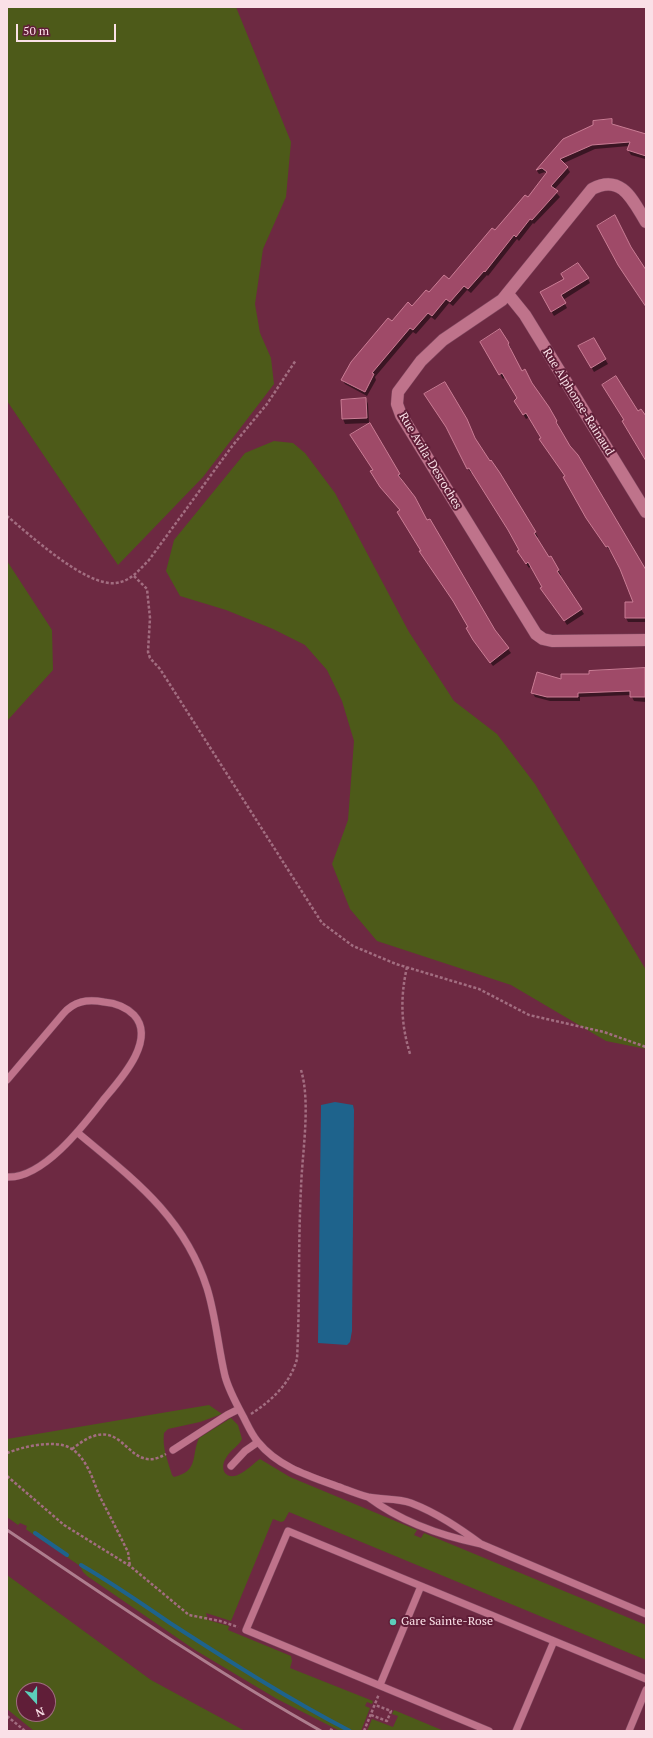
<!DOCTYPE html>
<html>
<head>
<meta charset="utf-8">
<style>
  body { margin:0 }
  #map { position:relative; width:653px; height:1738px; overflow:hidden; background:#6d2942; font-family:"PT Serif",serif }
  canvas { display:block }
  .frame { position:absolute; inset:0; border:8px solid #fae0e7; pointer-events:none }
  .north { position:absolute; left:16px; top:1682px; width:40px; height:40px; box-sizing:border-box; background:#601e38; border:1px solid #9e6c7e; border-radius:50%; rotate:159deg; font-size:11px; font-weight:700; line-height:16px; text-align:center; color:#fae0e7 }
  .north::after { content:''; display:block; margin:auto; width:14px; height:18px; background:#5cceba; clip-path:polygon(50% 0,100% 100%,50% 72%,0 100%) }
  .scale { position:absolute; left:16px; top:24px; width:100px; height:18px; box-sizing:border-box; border:2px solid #fae0e7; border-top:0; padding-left:5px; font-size:12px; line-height:14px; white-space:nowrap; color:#fae0e7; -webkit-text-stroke:3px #601e38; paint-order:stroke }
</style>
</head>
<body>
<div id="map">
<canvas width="653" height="1738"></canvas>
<div class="frame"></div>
<div class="north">N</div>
<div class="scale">50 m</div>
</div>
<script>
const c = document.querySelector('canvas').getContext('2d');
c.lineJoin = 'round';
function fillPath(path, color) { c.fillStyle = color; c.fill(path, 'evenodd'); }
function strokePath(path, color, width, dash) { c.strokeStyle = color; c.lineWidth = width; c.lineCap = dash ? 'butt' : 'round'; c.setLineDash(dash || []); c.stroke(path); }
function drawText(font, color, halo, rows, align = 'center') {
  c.font = font + ' "PT Serif",serif'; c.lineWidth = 4; c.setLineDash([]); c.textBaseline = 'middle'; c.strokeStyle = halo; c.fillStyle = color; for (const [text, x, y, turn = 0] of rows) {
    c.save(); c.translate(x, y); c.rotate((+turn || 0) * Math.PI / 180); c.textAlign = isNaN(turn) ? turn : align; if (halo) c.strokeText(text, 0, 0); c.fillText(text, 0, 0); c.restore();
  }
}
const green = new Path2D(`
  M7,7H236L291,142L286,197L263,249L255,304L260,333L271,358L274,384L203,477L118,565L7,401Z
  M274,441L293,443L305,453L335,493L409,632L454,701L497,734L535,784L646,970V1049L606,1041L511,985L377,941L350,909L332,864L348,820L354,741L342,701L327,670L305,645L273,629L226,610L180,596L166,571L174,540L245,453Z
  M7,561L52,630L53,670L7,721Z
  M209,1405L222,1414L200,1422L168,1429L164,1433C162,1448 168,1461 172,1475L174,1477C199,1471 191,1456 199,1438L231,1418L238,1425L242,1439C239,1446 230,1450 226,1458C223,1462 222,1469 225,1473C235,1484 252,1464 260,1459L290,1477L417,1530L414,1535L421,1538L424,1533L646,1625V1660L289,1512L284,1521L281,1522L273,1519L231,1621L206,1613L208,1620L229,1626L228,1630L291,1656L292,1661L290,1668L373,1701L372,1704L367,1702L365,1706L370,1708L361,1731H340L277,1699L195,1650L87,1576L83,1572L80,1566L27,1530L26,1529L27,1526L20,1523L18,1525L7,1517V1439Z
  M7,1575L151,1680L245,1731H34L7,1709ZM24,1690H48V1714H24Z
  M394,1710L444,1731H367L372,1719L393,1727L398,1716L392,1714Z`);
const water = new Path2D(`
  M335,1102L353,1105L354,1110L352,1331L350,1342L347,1345L318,1343L321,1105Z`);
const shadow = new Path2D(`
  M611,120L614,125L646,135L645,159L631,155L628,150L629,146L595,149L564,163L570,172L554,190L560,197L534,224L533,223L519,241L517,239L488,276L487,275L471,293L467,290L453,306L449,303L435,320L431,317L416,334L413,332L375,377L376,380L367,396L345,384L342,380L392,322L449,280L528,199L547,174L545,172L539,174L537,171L564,140Z
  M622,270L646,271V308Z
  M588,279L590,283L563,300L567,308L554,316L541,293Z
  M500,331L511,348L510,349L522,372L548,408L559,426L557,427L646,572V622H628L626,618L634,603L621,568L611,550L610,551L590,523L566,476L530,417L526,419L515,401L518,399L506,377L503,379L481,343Z
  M593,339L608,364L594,372L580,347Z
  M366,399L368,404L369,423L345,424L343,419L342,401Z
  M370,425L427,522L494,630L511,653L493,666L477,645L470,627L422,551L401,511L384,491L372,472L374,470Z
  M469,425L477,442L535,532L538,537L536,538L549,558L551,557L561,575L559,576L584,614L567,625L554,604L552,605L531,566L529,568L521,556V550L472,472L471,473L468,468Z
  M644,669L646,671V702L634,701L631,695L580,697V701H550L535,697L532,692L562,680L590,675Z`);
const stream = new Path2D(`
  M35,1533L67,1555
  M81,1565C112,1583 141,1603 170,1623C229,1661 288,1699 350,1731`);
const building = new Path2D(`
  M612,119V124L646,134V156L627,150L630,142L592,145L560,159L568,167L551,186L558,191L532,220L530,219L516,237L514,235L485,272L484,271L468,289L464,286L450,302L446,299L432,316L428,313L413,330L410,328L372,373L374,374L365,392L341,380L351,362L388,318L392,321L408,302L412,306L426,290L429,292L444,275L449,279L492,228L495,230L525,195L528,197L547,172L542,168L536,170L563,139L593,125V121Z
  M615,215L631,247L646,270V307L618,265L597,226Z
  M578,263L589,278L561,295L566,303L551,312L540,292L564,279L561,274Z
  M500,329L509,343L508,344L522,371L525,369L532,383L549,407L557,421L556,422L570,446L578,455L646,570V618H625V602H633L620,569L608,546L606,547L586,518L563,477L565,476L539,439L541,438L526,413L523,415L514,401L517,398L502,373L499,375L480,342Z
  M594,338L606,359L591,368L578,346Z
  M616,376L638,411L641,409L646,416V461L622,421L624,420L602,385Z
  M445,382L467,419L475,438L490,461L491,460L500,473L536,532L534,533L549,557L551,556L559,570L557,571L582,609L564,621L540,588L542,587L528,562L526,564L517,551L519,550L508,530L469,468L467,469L446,427L424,394Z
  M366,398L367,418L342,419L341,400Z
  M370,423L400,474L398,475L415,497L427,520L430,519L495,630L509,648L490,663L473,640L466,628L468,627L453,601L419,551H421L397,512L400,510L380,487L370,471L373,470L350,435Z
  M645,668V697H630V691L578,693V697H547L531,693L537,672L561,679V674H589V671Z`);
const path = new Path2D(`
  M7,516C30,535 86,587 116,583C131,581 139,570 149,560L233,445L267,404L296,360
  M134,576L147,589L150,618L148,652L150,658L160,669L322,923L353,946L396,964L479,989L529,1015L604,1032L646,1047
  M407,967C400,998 401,1024 410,1054
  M251,1414C272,1400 290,1384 297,1359C300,1302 298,1245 301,1188C302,1154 311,1103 301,1070
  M72,1449C79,1444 86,1438 94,1436C126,1425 131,1475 166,1454
  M7,1453C22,1447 55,1439 70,1448C87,1457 93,1481 100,1497C110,1516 119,1534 128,1552L130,1566
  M7,1476L64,1525L130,1566L189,1615L220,1621L238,1627
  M371,1715L387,1721L391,1711L375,1705
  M7,1716L25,1731
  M330,1729L334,1731
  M364,1731L379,1694`);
const lane = new Path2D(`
  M7,1080L63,1014C74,1001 87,999 104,1002C115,1003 126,1007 134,1015C157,1040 120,1080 104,1099C84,1125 43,1179 7,1177
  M78,1133C133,1179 184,1216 207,1288C216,1317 218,1347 225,1376C229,1391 237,1405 244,1418C248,1426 252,1435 258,1442C279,1468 312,1477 342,1488C350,1491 360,1495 368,1497C383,1500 397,1498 411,1503C437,1513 459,1528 481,1544
  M173,1450L227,1415L239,1409
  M231,1466L245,1451L258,1442
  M368,1497C400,1521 442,1536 481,1544L646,1614
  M380,1685L421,1586
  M489,1731L246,1630L288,1531L646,1679
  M516,1731L554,1641
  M629,1731L646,1690`);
const street = new Path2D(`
  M646,222C633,201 622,173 592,189L502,300L443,340L421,361L398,392L397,404L401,415L536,634L543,639L552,641L646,640
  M508,294L525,315L646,512`);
const rail = new Path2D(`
  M7,1530C110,1599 212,1670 321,1731`);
const markers = [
  [393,1622,4,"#5cceba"]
];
const streetNames = [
  ["Rue Alphonse-Rainaud",578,402,58],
  ["Rue Avila-Desroches",430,461,59]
];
const poiNames = [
  ["Gare Sainte-Rose",401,1622]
];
fillPath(green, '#4d5a19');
fillPath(water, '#1e638c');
fillPath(shadow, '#0007');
strokePath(stream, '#1e638c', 4);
fillPath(building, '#9f4a68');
strokePath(building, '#ca7d95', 1);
strokePath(lane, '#7e475e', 8);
strokePath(street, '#7e475e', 13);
strokePath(path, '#a26d80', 2.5, [3, 2]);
strokePath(lane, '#bf738b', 7);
strokePath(street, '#bf738b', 12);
strokePath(rail, '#ae7d8e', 3);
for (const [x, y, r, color] of markers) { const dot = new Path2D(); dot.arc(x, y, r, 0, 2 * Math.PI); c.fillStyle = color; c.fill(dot); strokePath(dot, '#601e38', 1.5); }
drawText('12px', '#fae0e7', '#601e38', streetNames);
drawText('12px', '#fae0e7', '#601e38', poiNames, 'left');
</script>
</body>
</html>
